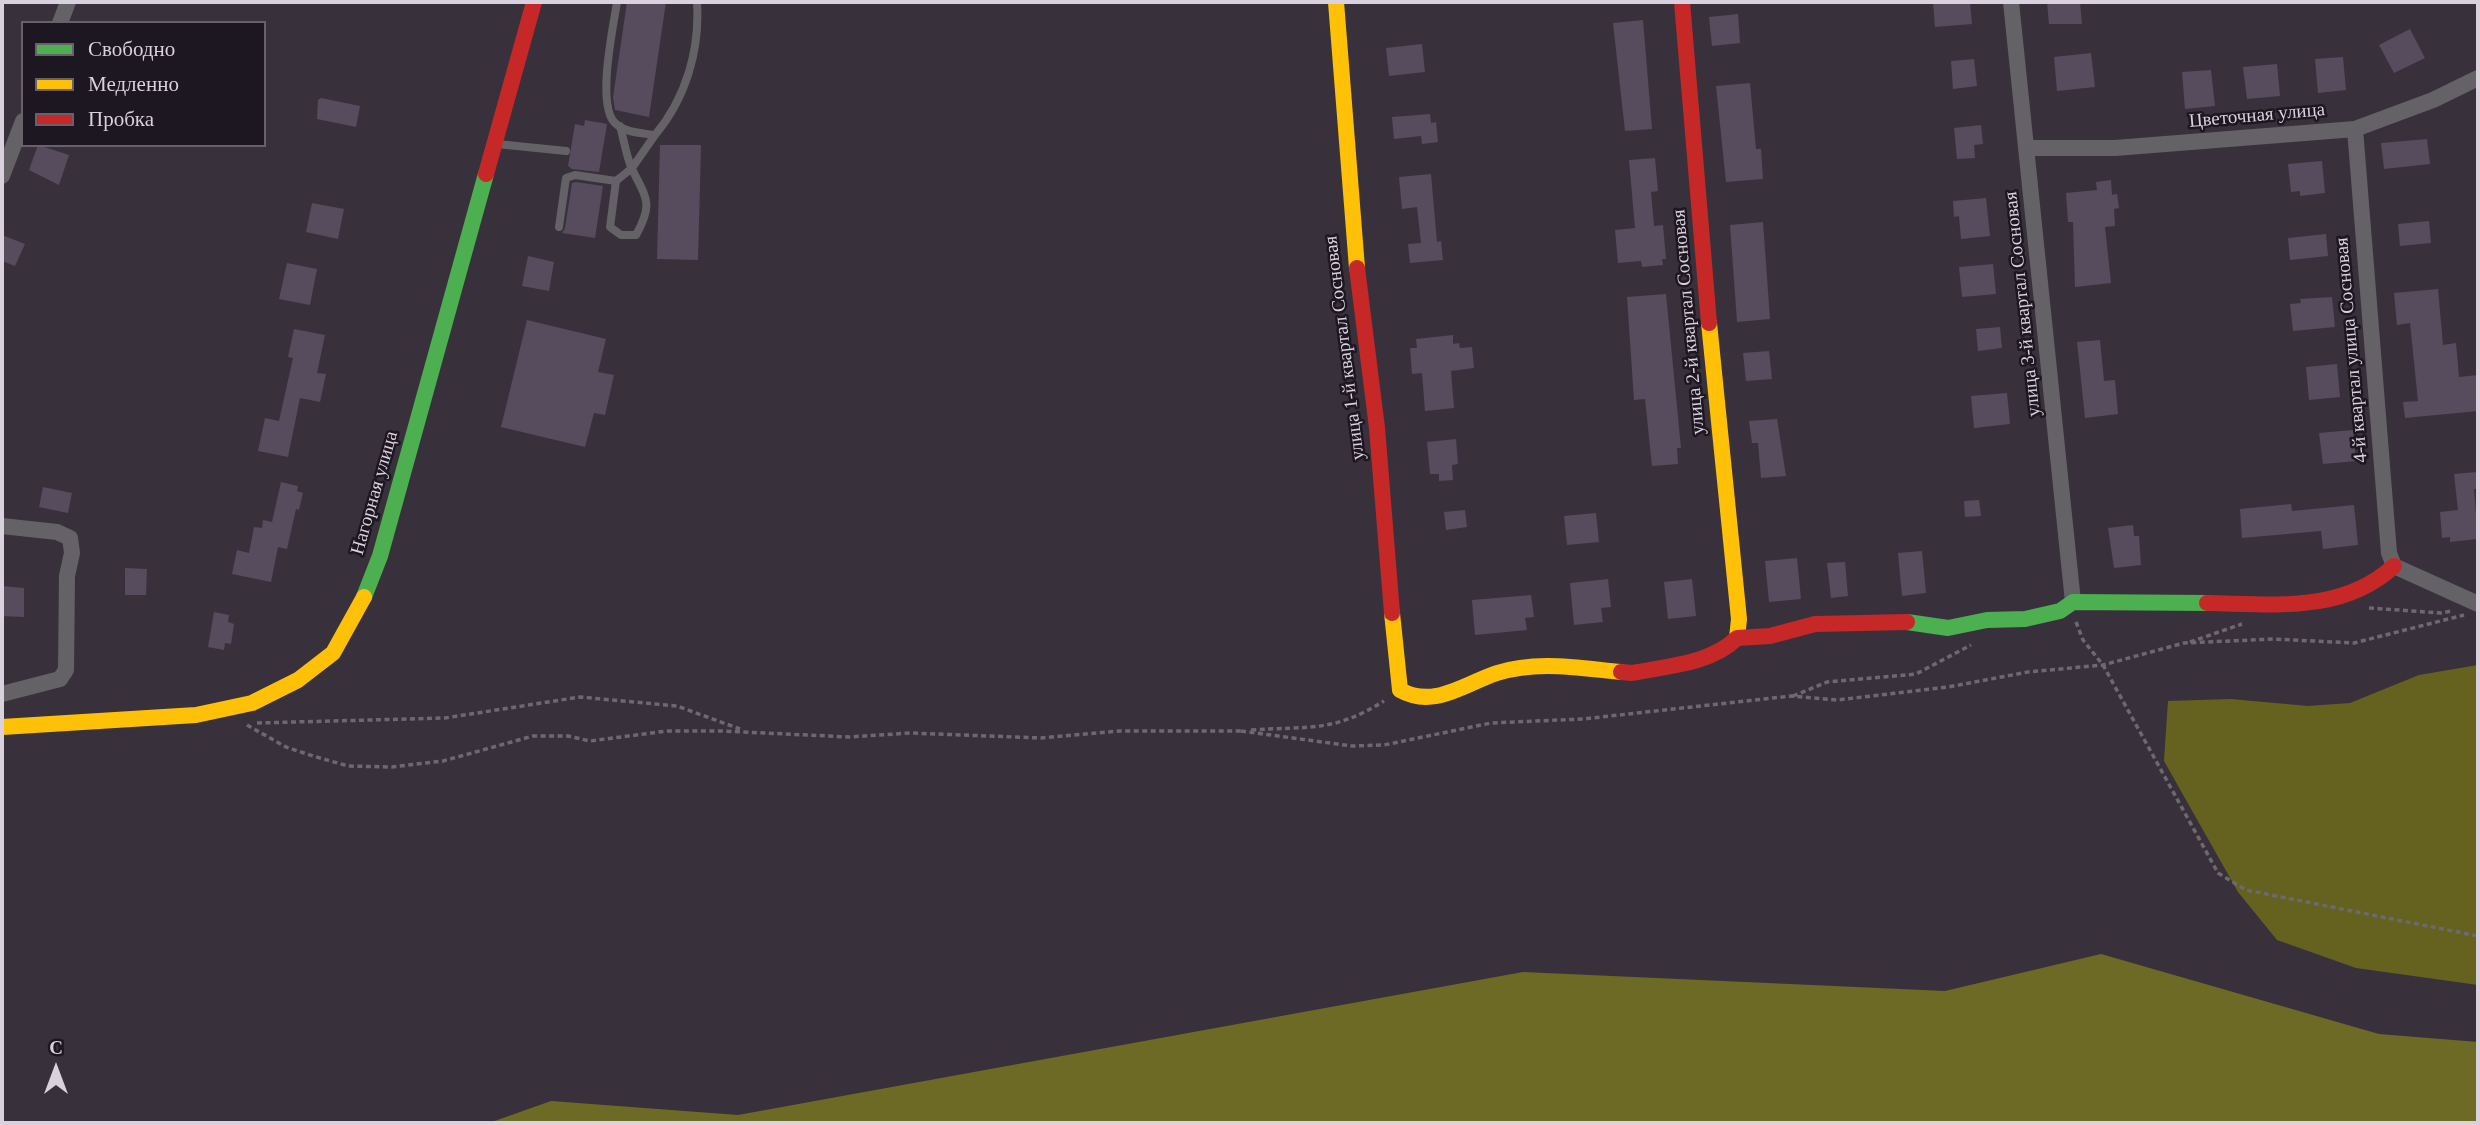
<!DOCTYPE html>
<html>
<head>
<meta charset="utf-8">
<style>
  body { margin:0 }
  #map { position:relative; width:2480px; height:1125px; overflow:hidden; background:#38313c; font-family:Georgia,serif }
  canvas { display:block }
  .frame { position:absolute; inset:0; border:4px solid #d9d1de; pointer-events:none }
  .legend { position:absolute; left:21px; top:21px; width:245px; height:126px; box-sizing:border-box; background:#1d1721; border:2px solid #68616d; margin:0; padding:9px 12px; list-style:none; font-size:21px; color:#d9d1de }
  .legend li { display:flex; align-items:center; gap:14px; height:35px }
  .legend b { width:35px; border:2px solid #68616d }
  .north { position:absolute; left:21px; top:1034px; width:70px; height:70px; -webkit-text-stroke:5px #1d1721; paint-order:stroke; rotate:0deg; font-size:19px; font-weight:700; line-height:28px; text-align:center; color:#d9d1de }
  .north::after { content:''; display:block; margin:auto; width:24px; height:32px; background:#d9d1de; clip-path:polygon(50% 0,100% 100%,50% 72%,0 100%) }
</style>
</head>
<body>
<div id="map">
<canvas width="2480" height="1125"></canvas>
<div class="frame"></div>
<ul class="legend">
<li><b style="height:9px;background:#4caf50"></b>Свободно</li>
<li><b style="height:9px;background:#ffc107"></b>Медленно</li>
<li><b style="height:9px;background:#c62828"></b>Пробка</li>
</ul>
<div class="north">С</div>
</div>
<script>
const c = document.querySelector('canvas').getContext('2d');
c.lineJoin = 'round';
function fillPath(path, color) { c.fillStyle = color; c.fill(path, 'evenodd'); }
function strokePath(path, color, width, dash) { c.strokeStyle = color; c.lineWidth = width; c.lineCap = dash ? 'butt' : 'round'; c.setLineDash(dash || []); c.stroke(path); }
function drawText(font, color, halo, rows, align = 'center') {
  c.font = font + ' Georgia,serif'; c.lineWidth = 5; c.setLineDash([]); c.textBaseline = 'middle'; c.strokeStyle = halo; c.fillStyle = color; for (const [text, x, y, turn = 0] of rows) {
    c.save(); c.translate(x, y); c.rotate((+turn || 0) * Math.PI / 180); c.textAlign = isNaN(turn) ? turn : align; if (halo) c.strokeText(text, 0, 0); c.fillText(text, 0, 0); c.restore();
  }
}
const forest = new Path2D(`
  M2478,665V985L2356,968L2277,940L2238,892L2164,761L2168,701L2231,699L2308,706L2350,703L2419,675Z`);
const water = new Path2D(`
  M2101,954L2379,1034L2478,1042V1123H489L551,1101L738,1115L1523,972L1945,991Z`);
const building = new Path2D(`
  M627,2H666L649,117L615,110L613,97Z
  M1933,2H1970L1972,24L1935,27Z
  M2047,2H2080L2082,24H2049Z
  M1738,14L1740,43L1712,46L1709,17Z
  M1643,20L1652,129L1625,131L1613,23Z
  M2410,29L2425,58L2394,73L2379,45Z
  M1422,44L1425,72L1389,76L1386,48Z
  M2091,53L2095,87L2057,91L2054,57Z
  M2343,57L2346,90L2318,93L2315,59Z
  M1974,59L1977,86L1953,89L1951,61Z
  M2277,64L2280,96L2247,99L2243,67Z
  M2211,70L2215,106L2185,109L2182,72Z
  M1750,83L1756,149H1761L1763,179L1726,182L1716,86Z
  M321,98L360,106L356,127L317,119L318,100Z
  M1430,114L1431,123L1436,122L1438,142L1422,144L1421,136L1394,139L1392,117Z
  M585,120L607,124L599,172L572,169L568,166L575,124L584,126Z
  M1981,125L1983,144L1974,145L1975,158L1957,159L1954,128Z
  M2427,139L2430,164L2384,169L2381,143Z
  M38,145L69,155L59,185L29,170Z
  M660,145H701L698,260L657,259Z
  M1655,158L1658,191L1651,192L1654,226L1663,225L1666,259H1662L1663,265L1642,267L1641,261L1618,263L1615,230L1635,228L1629,160Z
  M2322,161L2325,193L2300,196V191L2291,192L2288,164Z
  M1431,174L1437,242L1441,241L1443,260L1410,263L1408,244L1421,243L1417,207L1402,209L1399,177Z
  M2111,180L2112,195L2117,194L2119,208L2114,209L2115,226L2105,227L2111,283L2075,287L2073,222H2068L2066,193L2097,190L2096,182Z
  M576,182L603,186L595,238L562,233L565,228L572,183Z
  M1986,198L1990,236L1961,239L1959,216L1954,217L1953,201Z
  M312,203L344,209L338,239L306,232Z
  M2429,221L2431,243L2400,246L2398,224Z
  M1763,222L1770,319L1737,322L1730,225Z
  M2326,234L2328,256L2290,260L2288,238Z
  M2,235L25,244L15,266L2,261Z
  M528,256L554,262L549,291L522,286Z
  M287,263L317,269L310,305L279,299Z
  M1993,264L1996,294L1962,297L1959,267Z
  M2438,289L2443,345L2456,343L2459,377L2478,375V411L2405,418L2403,402L2418,401L2410,323L2397,325L2394,293Z
  M1666,294L1681,448H1677L1678,464L1652,466L1645,399L1634,400L1627,297Z
  M2332,297L2335,327L2293,331L2290,304L2301,303L2300,299Z
  M527,320L606,339L598,372L614,375L605,415L594,413L585,447L501,427Z
  M2000,327L2002,348L1978,351L1976,329Z
  M294,329L325,335L317,373L326,374L320,402L300,398L288,457L258,451L265,418L279,421L293,358L288,357Z
  M1453,335V344L1459,343L1460,348L1472,347L1474,368L1451,371L1454,408L1425,411L1422,373L1412,374L1410,348H1417L1416,339Z
  M2100,340L2104,381L2115,380L2118,414L2085,418L2077,342Z
  M1769,351L1772,379L1746,381L1743,353Z
  M2337,364L2340,397L2309,400L2306,367Z
  M2007,393L2010,424L1974,428L1971,396Z
  M1777,419L1786,476L1761,478L1758,443H1752L1749,421Z
  M2353,430L2356,461L2323,464L2319,433Z
  M1456,439L1458,464L1452,465L1453,480L1439,481V474H1430L1427,442Z
  M2477,472L2478,489H2474L2478,539L2450,542V537L2442,538L2440,512L2458,510L2454,474Z
  M281,482L298,486L297,491L303,493L299,510L296,509L287,549L278,547L271,582L232,574L237,550L249,553L254,527L262,528L263,520L272,522Z
  M43,487L72,493L68,513L39,507Z
  M1979,500L1981,516L1965,517L1964,501Z
  M2291,504L2292,511L2354,505L2358,545L2323,549L2321,531L2242,538L2240,509Z
  M1465,510L1467,527L1446,530L1444,512Z
  M1596,513L1599,542L1567,545L1564,516Z
  M2133,525L2134,536H2139L2141,565L2114,568L2108,528Z
  M1922,551L1926,593L1902,596L1898,553Z
  M1797,558L1801,599L1769,602L1765,561Z
  M1845,562L1848,596L1831,598L1827,563Z
  M125,568L147,569L146,595H125Z
  M1608,579L1611,607L1601,608L1603,622L1574,625L1570,583Z
  M1692,579L1696,616L1668,619L1664,582Z
  M2,586L24,588V617L2,616Z
  M1531,595L1534,617L1525,618L1527,630L1475,635L1472,600Z
  M214,612L229,615L228,622L234,624L231,644L225,643L224,650L208,647Z`);
const path = new Path2D(`
  M2369,608L2441,613L2452,611
  M2076,622L2083,640L2103,665L2218,873L2246,890L2478,936
  M2190,642L2242,624
  M1793,696L1827,682L1916,674L1971,645
  M257,723L445,718L580,697L677,706L740,729
  M247,725L286,747L313,756L348,766L392,767L443,761L533,736H568L590,741L667,731H722L849,737L910,733L1041,738L1120,731H1243
  M1251,730C1308,726 1333,733 1384,701
  M1241,731L1352,746L1384,745L1491,723L1583,719L1791,696L1837,700L1948,687L2028,672L2103,665L2184,643L2273,639L2354,643L2464,615`);
const lane = new Path2D(`
  M617,2C613,28 597,102 614,122C624,133 641,133 655,135C686,98 700,50 697,2
  M497,144L566,151
  M616,181L632,168L655,135
  M559,227L566,178L575,175L616,181L610,227L621,235H636C654,203 646,198 632,169C626,156 624,140 620,126`);
const street = new Path2D(`
  M2011,2L2073,602
  M60,23L68,2
  M2355,129L2389,553L2394,566L2478,604
  M2029,148H2115L2355,129L2433,100L2478,78
  M2,176L23,121
  M2,526L57,532L70,538L72,553L67,576L66,670L60,679L2,694`);
const fast = new Path2D(`
  M364,597L380,556L486,174
  M1907,622L1948,628L1987,620L2025,619L2060,611L2073,602L2207,603`);
const slow = new Path2D(`
  M1336,2L1357,268
  M1709,323L1739,619L1737,638
  M1392,613L1400,690C1434,709 1464,684 1497,673C1537,660 1579,668 1621,672
  M2,727L196,715L252,703L298,680L333,653L364,597`);
const jam = new Path2D(`
  M1682,2L1709,323
  M486,174L534,2
  M1357,268L1377,428L1392,613
  M2207,603C2272,604 2342,614 2394,566
  M1621,672L1632,673C1667,666 1711,664 1737,638L1770,636L1815,624L1907,622`);
const streetNames = [
  ["Цветочная улица",2257,116,-5],
  ["улица 3-й квартал Сосновая",2023,304,-96],
  ["улица 2-й квартал Сосновая",1689,322,-95],
  ["улица 1-й квартал Сосновая",1345,348,-97],
  ["4-й квартал улица Сосновая",2352,350,-95],
  ["Нагорная улица",375,493,-74]
];
fillPath(forest, '#656220');
fillPath(water, '#6d6a25');
fillPath(building, '#574b5e');
strokePath(path, '#6d696e', 3.5, [5, 3.5]);
strokePath(lane, '#656267', 8);
strokePath(street, '#656267', 16);
strokePath(fast, '#4caf50', 16);
strokePath(slow, '#ffc107', 16);
strokePath(jam, '#c62828', 16);
drawText('19px', '#d9d1de', '#1d1721', streetNames);
</script>
</body>
</html>
